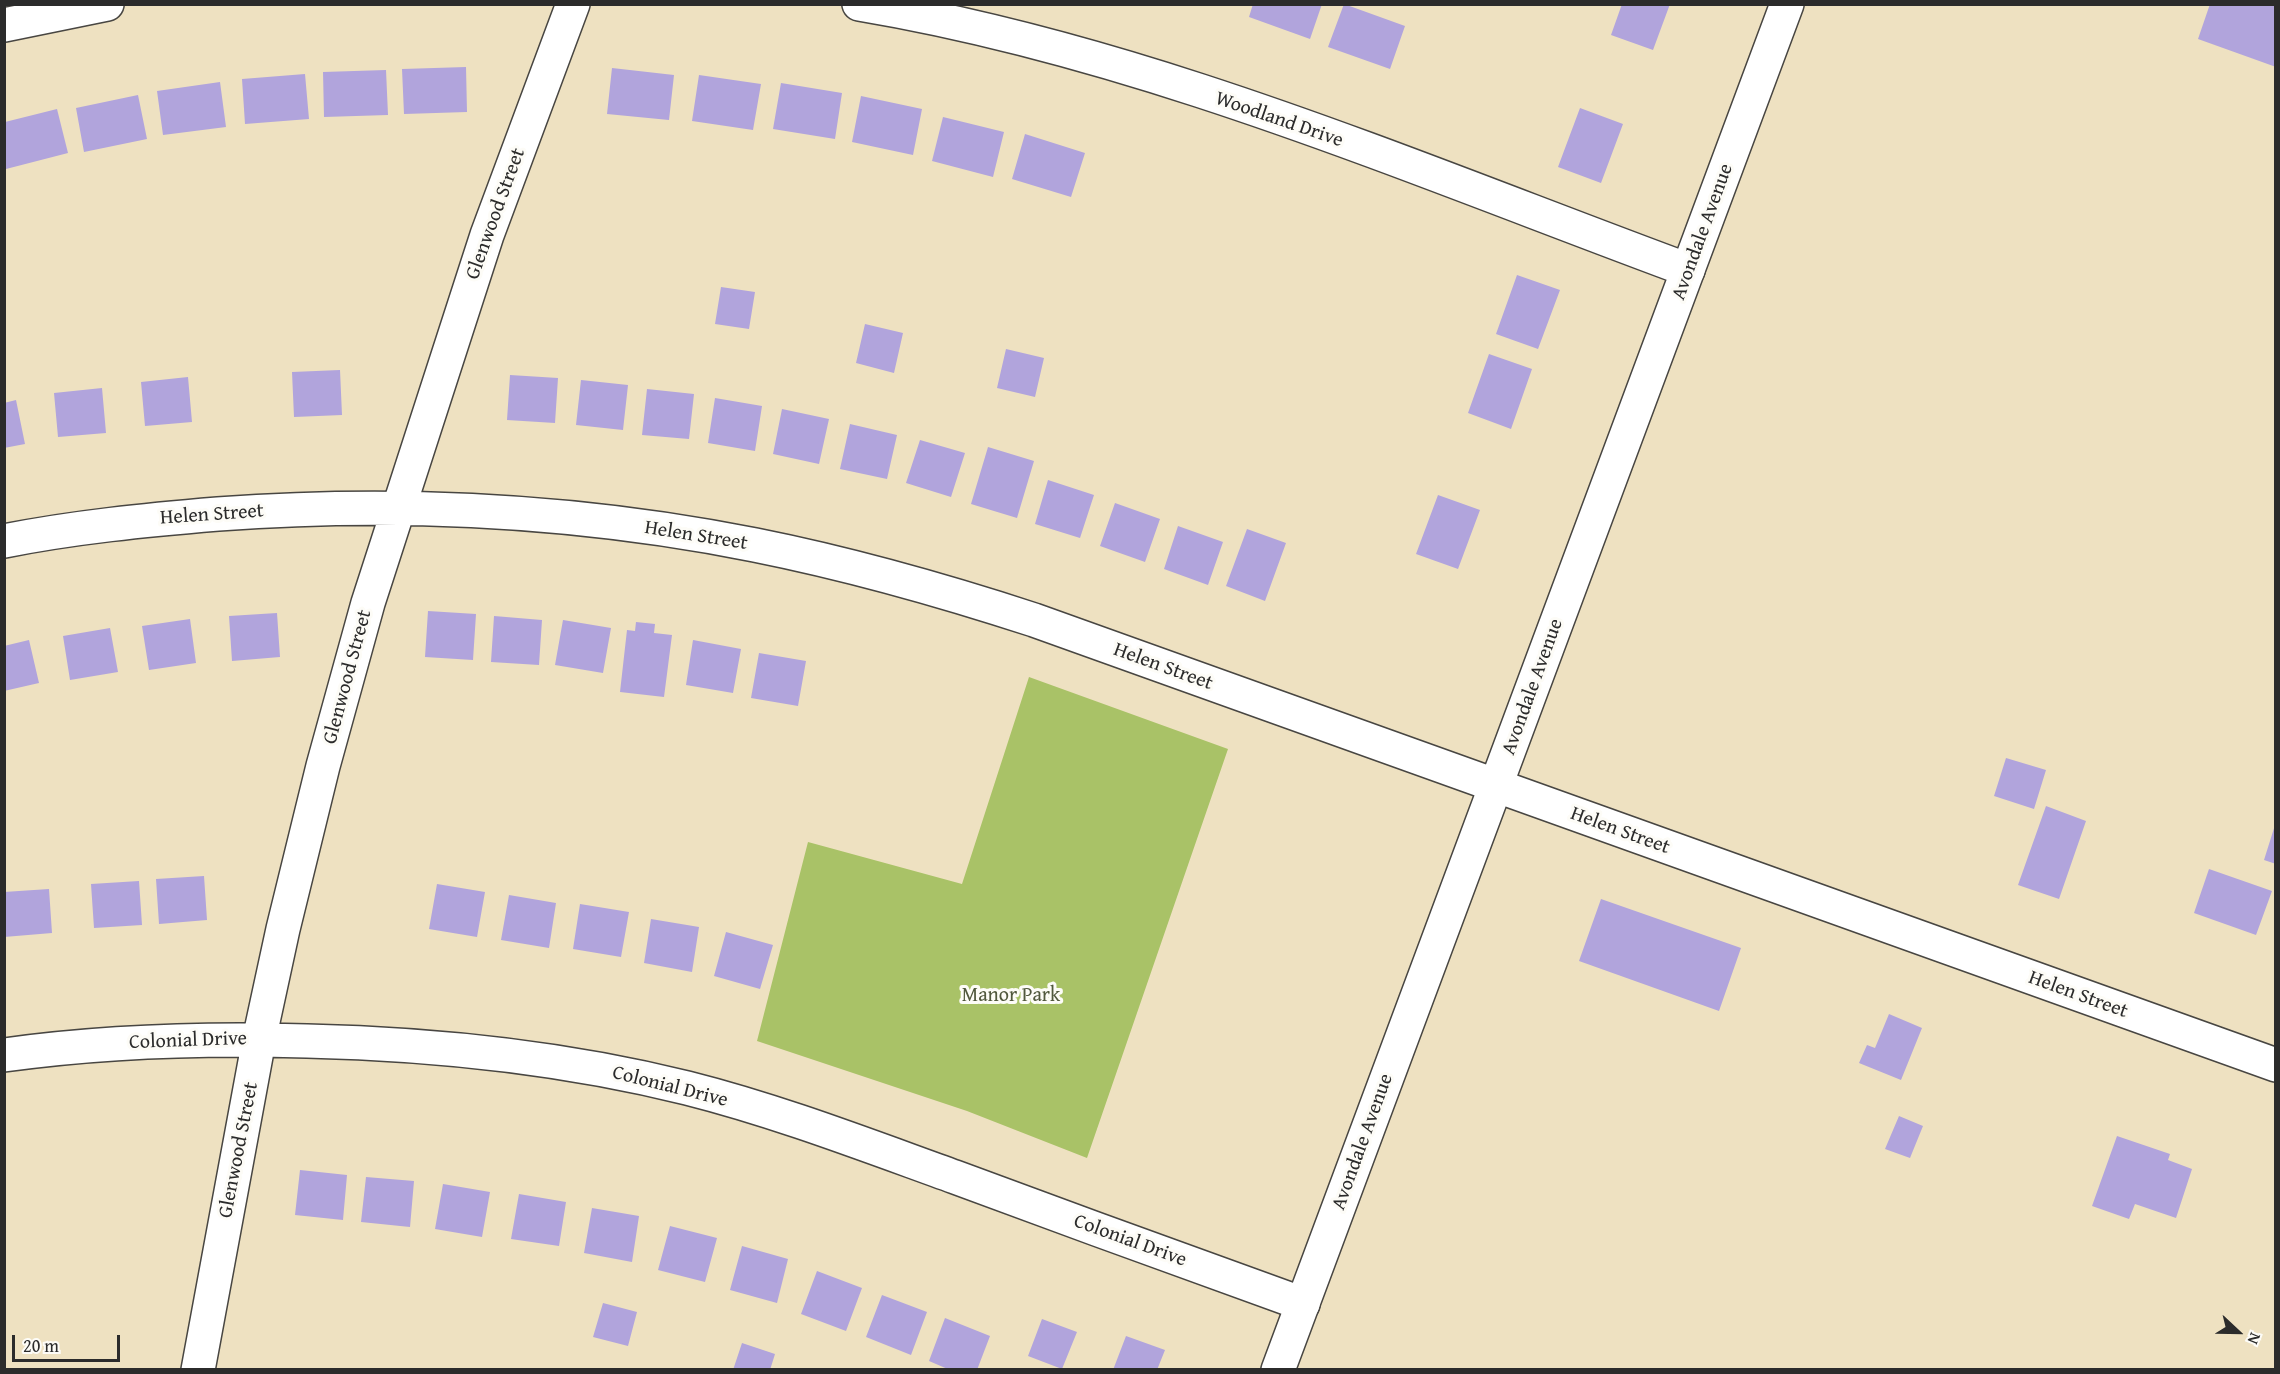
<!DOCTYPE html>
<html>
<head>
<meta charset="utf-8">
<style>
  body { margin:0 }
  #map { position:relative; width:2280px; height:1374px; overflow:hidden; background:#eee1c1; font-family:"Gentium Book Plus",serif }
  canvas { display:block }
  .frame { position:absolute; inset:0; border:6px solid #2b2b2b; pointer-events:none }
  .north { position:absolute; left:2208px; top:1302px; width:60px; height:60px; -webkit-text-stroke:4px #fdfcf7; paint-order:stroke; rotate:112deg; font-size:16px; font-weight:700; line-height:24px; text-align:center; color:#2b2b2b }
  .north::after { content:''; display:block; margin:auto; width:21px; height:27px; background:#2b2b2b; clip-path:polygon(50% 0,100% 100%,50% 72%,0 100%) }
  .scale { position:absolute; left:12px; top:1335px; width:108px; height:27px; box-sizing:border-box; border:3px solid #2b2b2b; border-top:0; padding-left:8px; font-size:18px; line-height:21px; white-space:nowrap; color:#2b2b2b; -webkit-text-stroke:4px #fdfcf7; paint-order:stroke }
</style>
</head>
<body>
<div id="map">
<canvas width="2280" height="1374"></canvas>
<div class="frame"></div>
<div class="north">N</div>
<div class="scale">20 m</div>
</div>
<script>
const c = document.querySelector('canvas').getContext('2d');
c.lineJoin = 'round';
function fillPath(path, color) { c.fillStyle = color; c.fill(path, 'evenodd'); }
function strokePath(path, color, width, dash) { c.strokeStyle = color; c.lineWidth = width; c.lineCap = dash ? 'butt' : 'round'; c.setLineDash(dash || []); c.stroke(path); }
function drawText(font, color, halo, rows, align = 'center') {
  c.font = font + ' "Gentium Book Plus",serif'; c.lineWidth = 6; c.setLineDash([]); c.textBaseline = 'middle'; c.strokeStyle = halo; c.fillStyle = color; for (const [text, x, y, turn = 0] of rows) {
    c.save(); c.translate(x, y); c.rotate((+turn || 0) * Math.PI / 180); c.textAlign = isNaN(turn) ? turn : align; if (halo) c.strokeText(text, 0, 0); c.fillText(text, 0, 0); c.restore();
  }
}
const green = new Path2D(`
  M1029,677L1228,749L1087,1158L967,1111L757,1041L808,842L962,884Z`);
const building = new Path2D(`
  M1253,4H1322L1310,39L1249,17Z
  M1344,4L1405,26L1390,69L1328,47Z
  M1622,4H1670L1653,50L1611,35Z
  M2210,4H2276V67L2198,39Z
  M466,67L467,112L404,114L402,69Z
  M612,68L674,75L669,120L607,114Z
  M386,70L388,115L324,117L323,72Z
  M305,74L309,119L245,124L242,79Z
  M699,75L761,84L753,130L692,121Z
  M220,82L226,127L163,135L157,91Z
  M781,83L842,93L835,139L773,129Z
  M138,95L147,139L84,152L76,108Z
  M861,96L922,109L913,155L852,142Z
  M1580,108L1623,124L1601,183L1558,167Z
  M57,109L68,153L6,169L5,122Z
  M943,117L1004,132L993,177L932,161Z
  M1025,134L1085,153L1071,197L1012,179Z
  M1517,275L1560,290L1538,349L1496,334Z
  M721,287L755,292L749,329L715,324Z
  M865,324L903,333L894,373L856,363Z
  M1006,349L1044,358L1035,397L997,388Z
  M1489,354L1532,369L1511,429L1468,413Z
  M340,370L342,415L294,417L292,372Z
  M510,375L558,378L555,423L507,420Z
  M188,377L192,422L145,426L141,382Z
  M581,380L628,385L623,430L576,425Z
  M102,388L106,433L58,437L54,393Z
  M647,389L694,394L689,439L642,435Z
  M715,398L762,406L755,451L708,443Z
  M16,400L25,444L4,448V403Z
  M782,409L829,419L819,464L773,454Z
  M850,424L897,435L887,479L840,469Z
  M920,440L965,453L951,497L906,483Z
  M988,447L1034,461L1017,518L971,504Z
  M1048,480L1094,495L1080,538L1035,524Z
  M1438,495L1480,510L1458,569L1416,554Z
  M1115,503L1160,519L1145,562L1100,546Z
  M1178,526L1223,542L1208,585L1164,569Z
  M1247,529L1286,543L1265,601L1226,586Z
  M428,611L476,614L473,660L425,657Z
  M277,613L280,657L232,661L229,616Z
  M494,616L542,620L539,665L491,662Z
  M190,619L196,663L149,670L142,626Z
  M563,620L611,628L603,673L555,665Z
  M636,622L655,624L654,633L672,635L664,697L620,692L627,630L635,631Z
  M110,628L118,672L70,680L63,636Z
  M29,640L39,683L4,691V646Z
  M693,640L741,649L733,693L686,685Z
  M759,653L806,661L798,706L751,698Z
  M2006,758L2046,770L2034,809L1994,796Z
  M2046,806L2086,821L2059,899L2018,885Z
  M2275,825H2276V864L2264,860Z
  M2209,869L2272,891L2256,935L2194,913Z
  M204,876L207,920L159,924L156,879Z
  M139,881L142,925L94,928L91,884Z
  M437,884L485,892L477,937L429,929Z
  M49,889L52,933L4,937V892Z
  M509,895L556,903L549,948L501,940Z
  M1601,899L1741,948L1719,1011L1579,961Z
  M580,904L629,912L621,957L573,949Z
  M651,919L699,927L692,972L644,963Z
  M726,932L773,945L760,989L714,976Z
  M1889,1014L1922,1028L1901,1080L1859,1063L1867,1045L1875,1048Z
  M1899,1116L1923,1126L1910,1158L1885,1149Z
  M2117,1136L2170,1154L2168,1160L2192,1169L2176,1218L2135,1204L2129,1219L2092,1206Z
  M300,1170L347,1175L343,1220L295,1215Z
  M366,1177L414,1181L410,1227L361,1222Z
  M443,1184L490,1192L482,1237L435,1229Z
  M519,1194L566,1202L559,1246L511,1239Z
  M592,1208L639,1216L632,1262L584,1253Z
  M670,1226L717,1238L705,1282L658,1270Z
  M742,1246L788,1259L777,1303L730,1290Z
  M817,1271L862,1288L846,1331L801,1314Z
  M882,1295L927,1312L911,1355L866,1337Z
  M603,1303L637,1312L628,1346L593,1337Z
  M945,1318L990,1336L977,1370H950L929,1361Z
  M1042,1319L1077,1332L1062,1369L1028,1356Z
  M1126,1336L1165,1350L1157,1370H1113Z
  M742,1343L775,1354L770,1370H733Z`);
const street = new Path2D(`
  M859,4C1146,52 1417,170 1688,270
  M4,25L107,4
  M4,541C75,527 146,520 218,514C397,501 579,510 755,545C850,564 942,590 1034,620L2276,1065
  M4,1055C105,1041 205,1038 307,1041C435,1044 562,1057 687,1088C778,1111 866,1145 955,1177C1071,1220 1186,1262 1303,1304
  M198,1370L259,1040L283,929L323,766L368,603L487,235L573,4`);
const secondary = new Path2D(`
  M1278,1370L1787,4`);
const streetNames = [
  ["Woodland Drive",1279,120,19],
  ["Glenwood Street",496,214,-70],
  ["Avondale Avenue",1703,232,-70],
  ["Helen Street",212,515,-4],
  ["Helen Street",696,536,9],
  ["Helen Street",1163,667,20],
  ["Glenwood Street",348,677,-75],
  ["Avondale Avenue",1533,687,-70],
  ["Helen Street",1620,831,20],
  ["Helen Street",2078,995,20],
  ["Colonial Drive",188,1041,-2],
  ["Colonial Drive",670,1087,14],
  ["Avondale Avenue",1363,1142,-70],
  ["Glenwood Street",239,1150,-79],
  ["Colonial Drive",1130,1241,20]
];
const parkNames = [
  ["Manor Park",1011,996]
];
fillPath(green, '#a9c267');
fillPath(building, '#b1a4dc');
strokePath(street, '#484642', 36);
strokePath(secondary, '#484642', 36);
strokePath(street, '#fff', 33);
strokePath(secondary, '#fff', 33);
drawText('20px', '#2b2b2b', '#fdfcf7', streetNames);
drawText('20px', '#51583d', '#fdfcf7', parkNames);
</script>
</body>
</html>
